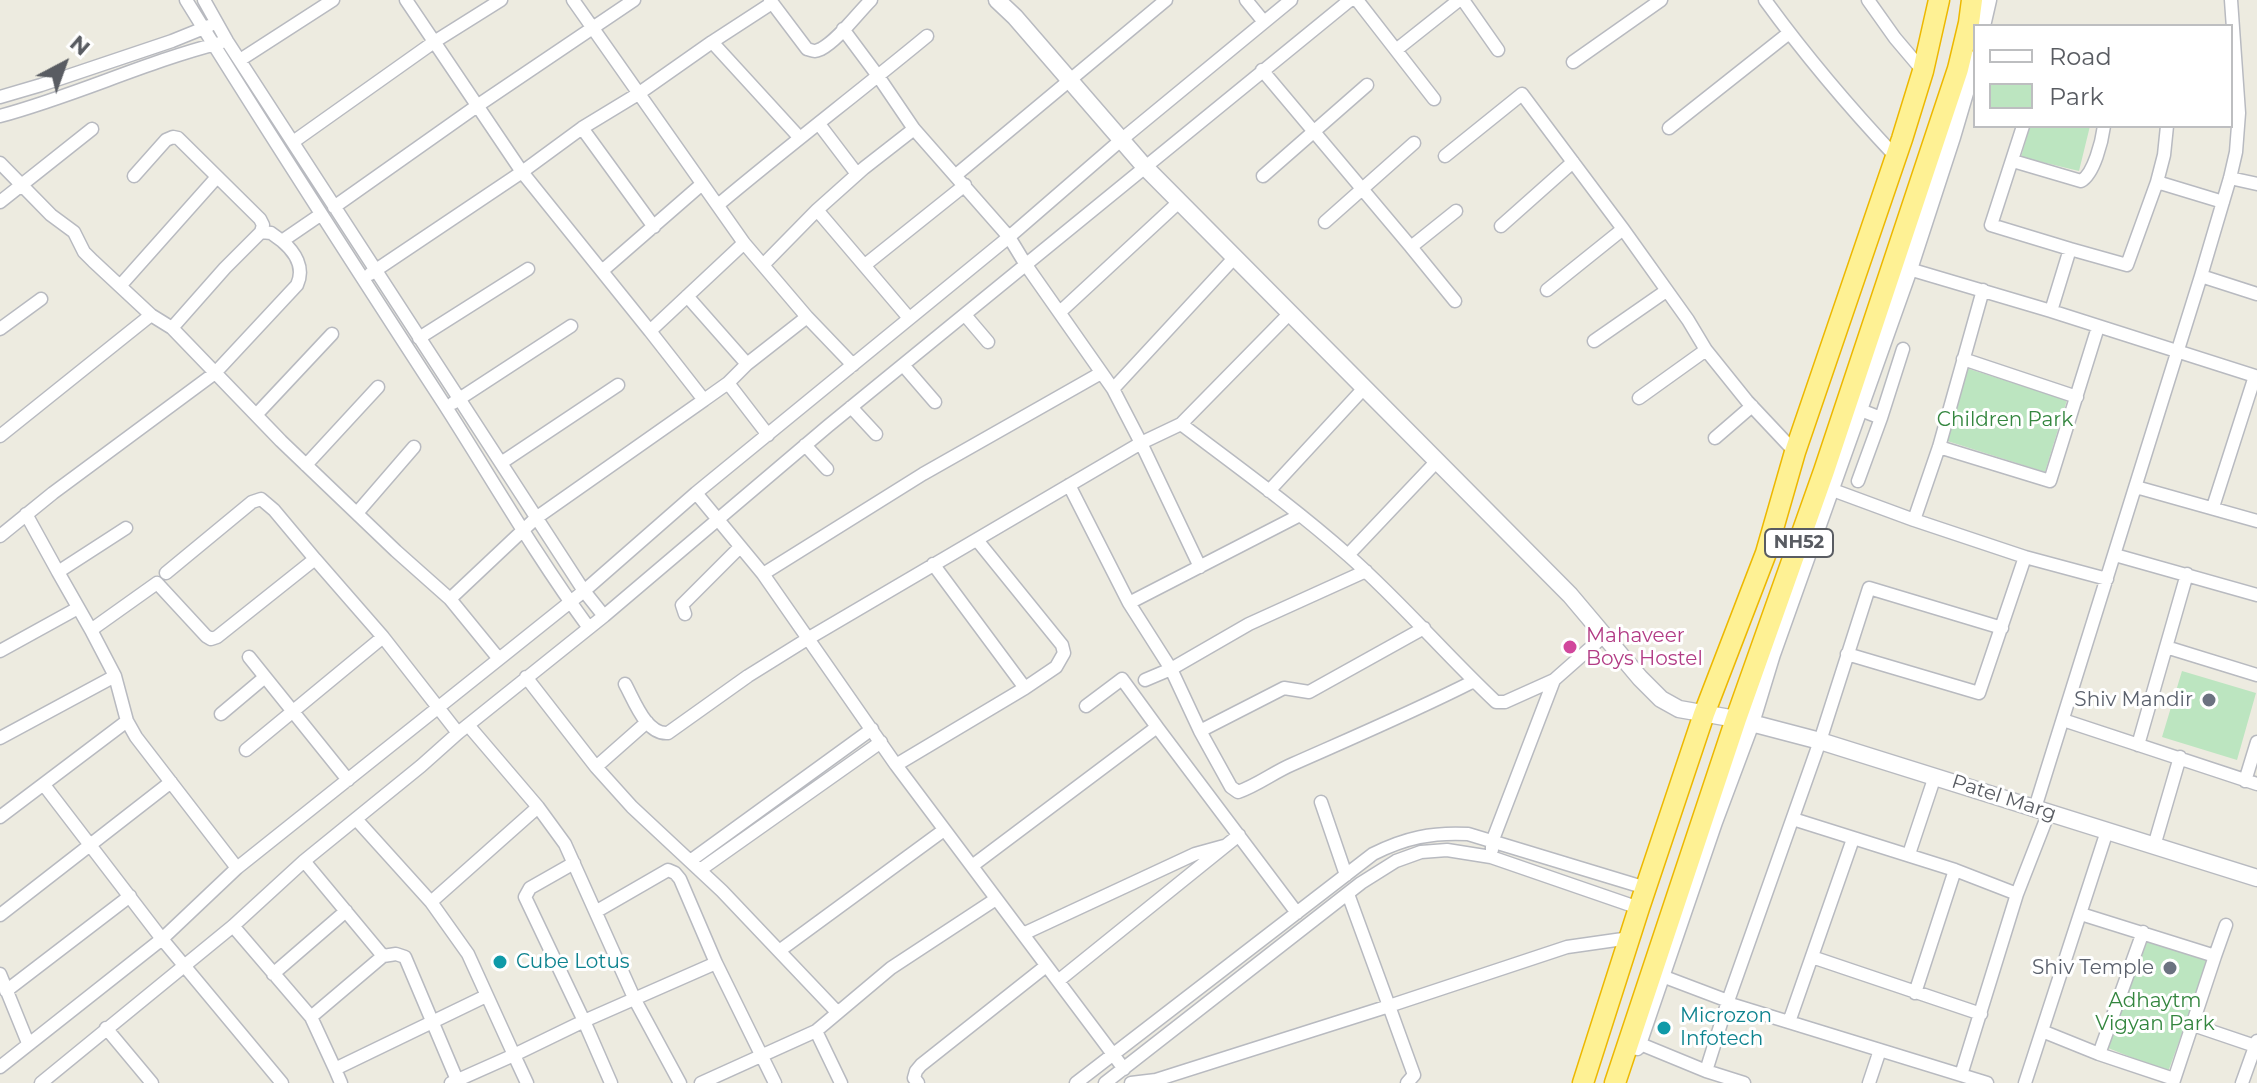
<!DOCTYPE html>
<html>
<head>
<meta charset="utf-8">
<style>
  body { margin:0 }
  #map { position:relative; width:2257px; height:1083px; overflow:hidden; background:#edebe0; font-family:Montserrat,sans-serif }
  canvas { display:block }
  .legend { position:absolute; left:1973px; top:24px; width:260px; height:104px; box-sizing:border-box; background:#fff; border:2px solid #bdbec0; margin:0; padding:10px 14px; list-style:none; font-size:24px; color:#595c62 }
  .legend li { display:flex; align-items:center; gap:16px; height:40px }
  .legend b { width:40px; border:2px solid #bdbec0 }
  .north { position:absolute; left:24px; top:24px; width:80px; height:80px; -webkit-text-stroke:6px #fff; paint-order:stroke; rotate:41deg; font-size:22px; font-weight:700; line-height:32px; text-align:center; color:#595c62 }
  .north::after { content:''; display:block; margin:auto; width:28px; height:36px; background:#595c62; clip-path:polygon(50% 0,100% 100%,50% 72%,0 100%) }
</style>
</head>
<body>
<div id="map">
<canvas width="2257" height="1083"></canvas>
<ul class="legend">
<li><b style="height:10px;background:#fff"></b>Road</li>
<li><b style="height:22px;background:#bce5c0"></b>Park</li>
</ul>
<div class="north">N</div>
</div>
<script>
const c = document.querySelector('canvas').getContext('2d');
c.lineJoin = 'round';
function fillPath(path, color) { c.fillStyle = color; c.fill(path, 'evenodd'); }
function strokePath(path, color, width, dash) { c.strokeStyle = color; c.lineWidth = width; c.lineCap = dash ? 'butt' : 'round'; c.setLineDash(dash || []); c.stroke(path); }
function drawText(font, color, halo, rows, align = 'center') {
  c.font = font + ' Montserrat,sans-serif'; c.lineWidth = 6; c.setLineDash([]); c.textBaseline = 'middle'; c.strokeStyle = halo; c.fillStyle = color; for (const [text, x, y, turn = 0] of rows) {
    c.save(); c.translate(x, y); c.rotate((+turn || 0) * Math.PI / 180); c.textAlign = isNaN(turn) ? turn : align; if (halo) c.strokeText(text, 0, 0); c.fillText(text, 0, 0); c.restore();
  }
}
const green = new Path2D(`
  M2030,126H2090L2079,171L2021,157Z
  M1966,368L2067,400L2045,472L1944,440Z
  M2182,671L2256,693L2237,760L2162,737Z
  M2148,939L2209,959L2168,1072L2108,1048Z`);
const minor = new Path2D(`
  M186,0C270,136 357,270 444,404C492,479 536,556 589,628
  M204,0L227,41L584,591L604,616
  M406,0L522,172L650,331
  M573,0L744,243L807,317L853,365
  M770,0L807,49C814,51 814,52 821,49C838,40 857,14 871,0
  M1246,0L1264,22
  M1357,0L1434,99
  M1463,0L1498,50
  M1765,0C1805,55 1849,107 1896,157
  M1868,0L1895,38L1923,71
  M843,29L878,76L914,129L1009,237L1026,265L1113,389L1141,443L1200,567
  M712,42L799,137
  M1396,50L1459,0
  M240,60L333,0
  M1573,62L1661,0
  M1262,70L1411,247L1456,211
  M0,97L41,85L172,41L209,26
  M0,116C75,96 145,62 220,43
  M819,124L857,174
  M2023,126L1991,225L2070,249
  M2167,126L2164,155L2157,182L2223,202
  M582,128L654,227
  M1669,128L1789,33
  M293,142L434,42L501,0
  M1445,156L1522,94L1623,229L1688,320L1706,350L1747,401L1795,452
  M2013,161L2081,181C2094,174 2102,141 2104,126
  M0,163L51,215L74,232L84,252L93,261L151,315L172,328L281,441L396,551L450,599L499,659L237,868
  M956,175L1166,0
  M134,176L166,140L173,137L178,138L260,219L263,225L261,232
  M1263,176L1367,85
  M2230,178L2257,184
  M2157,182L2127,265L2070,249L2051,311L2255,376L2213,507
  M0,202L92,129
  M718,205C787,147 858,93 927,36
  M334,207L477,106L634,0
  M817,210L909,318
  M1325,222L1414,143
  M1501,226L1573,162
  M1411,247L1455,301
  M764,264L817,210L864,168L914,129
  M865,265L965,185
  M1909,269L2051,311
  M602,271L702,184
  M370,274L522,172L582,128L638,94L712,42L772,3
  M2201,276L2257,294
  M120,286L217,177
  M1547,290L1623,229
  M687,296L747,364
  M1060,312L1180,201
  M965,315L988,342
  M172,328L225,268L261,232L271,233L282,241
  M0,329L41,299
  M419,338L528,269
  M1594,341L1666,291
  M1963,359L2077,397
  M903,365L935,402
  M728,383L704,400L650,331L744,243
  M1113,389L1235,257
  M1639,398L1706,350
  M453,403L571,326
  M851,407L876,434
  M1858,409L1881,418L1903,349
  M256,415L332,334
  M1181,424C1238,467 1296,509 1349,556C1401,602 1446,655 1496,702H1505L1554,680L1605,635
  M768,435L728,383L747,364L807,317
  M0,436L151,315
  M1715,438L1752,406
  M805,445L827,469
  M1939,447L2050,481L2098,327
  M501,463L618,385
  M306,465L378,387
  M1858,481L1881,418
  M1069,485L1129,603L1300,515
  M2136,487L2257,521
  M1830,489L1914,520L1939,447L1983,290
  M1269,491L1365,387
  M696,493L763,574L896,765L1124,1069
  M357,513L414,447
  M26,514L58,572
  M1914,520L2025,557L2107,579
  M126,528L58,572L91,630L157,583L206,636L211,639L217,637L315,559L383,637L458,733
  M0,536L53,493L215,373L297,285C305,268 295,252 282,241L320,215
  M1348,555L1437,461
  M2115,555L2257,595
  M933,564L1025,688
  M166,573L252,502L261,499L274,510L315,559
  M763,574L923,474L1101,373
  M450,599L536,518L704,400
  M1129,603L1171,669L1249,624L1366,571
  M685,614L682,605L740,547
  M2166,647L2257,675
  M0,651L78,608
  M1847,654L1979,693L2025,557
  M249,657L348,780
  M499,659L584,591L696,493L1009,237L1121,140L1291,0
  M115,676L127,721
  M526,677L596,767L647,722
  M1145,680L1171,669L1200,731L1231,787L1238,792C1258,785 1274,772 1293,764C1354,737 1415,711 1474,681
  M625,684C634,700 646,735 668,733L748,676L809,638L1141,443L1181,424L1291,312
  M221,714L265,677
  M2063,720L2257,784
  M468,725L538,807L565,844L635,1000L680,1083
  M1157,727L1297,913
  M1200,731L1284,688L1309,692L1424,628
  M0,738L115,676L91,630
  M2138,745L2187,574
  M246,750L383,637
  M896,765L1025,688L1056,667L1064,653L1062,645L977,540
  M596,767L632,807L722,891L779,951
  M2245,781L2257,742
  M44,785L162,939L282,1083
  M1321,802L1346,875
  M2035,808L2201,276L2230,178L2236,152L2239,113L2231,0
  M0,817L127,721L136,737L237,868L162,939L0,1067
  M356,819L431,902L468,954L514,1055L584,1021L716,963L775,1083
  M1793,819L1955,870L2017,894
  M2154,846L2180,757
  M1492,850V842L1554,680
  M1909,854L1935,776
  M304,861L383,956L396,954L405,957L457,1080
  M690,861L872,729
  M574,863L530,888L525,897L584,1021L611,1083
  M972,866L1157,727L1122,679L1086,706
  M700,870L881,742
  M1348,894L1389,1006L1567,947L1630,938
  M431,902L538,807
  M597,911L668,870L675,873L680,879L716,963
  M2081,914L2215,956L2173,1083
  M0,915L171,782
  M233,926L311,1017L335,1069
  M1023,934L1195,854L1224,846
  M2215,956L2226,925
  M1812,957L1981,1014
  M0,974L28,1043
  M273,974L346,911
  M1662,976L1728,1001
  M1058,981L1239,835
  M6,991L130,896
  M1915,993L1955,870
  M1727,1003L1987,1083
  M837,1012L779,951L944,830
  M311,1017L383,956
  M1789,1022L1853,839
  M2193,1025L2255,1046
  M106,1028L152,1083
  M816,1031L841,1083
  M2042,1031L2099,1054L2174,1079
  M1633,1041L1706,1071L1744,1083
  M2099,1054L2143,932
  M1706,1071L1728,1001L1820,741L1869,588L2002,628
  M1961,1075L2017,894L2049,812
  M41,1083L233,926L304,861L421,766L458,733L604,616L828,426L1350,0
  M341,1083L335,1069L486,996
  M451,1083L514,1055L527,1083
  M701,1083L816,1031L891,968L996,899
  M918,1083L914,1078L916,1071L921,1065L1046,966
  M1076,1083L1373,854C1405,838 1432,832 1468,834L1646,888
  M1105,1083L1361,883L1396,861L1421,852L1447,850L1491,857L1639,908
  M1131,1083L1156,1080L1389,1006L1414,1075L1407,1083
  M1869,1083L1880,1050
  M2025,1083L2107,831
  M2242,1083L2257,1041`);
const tertiary = new Path2D(`
  M997,0L1015,17L1144,166L1570,595L1640,678L1661,699L1679,709L1736,719L1820,741L2257,878
  M1982,26L1988,0
  M1637,1047L1714,822L1751,723L1772,654L1909,269L1952,137L1975,59`);
const trunk = new Path2D(`
  M1583,1083L1639,908L1704,714L1766,553L1795,452L1902,139L1923,71L1939,0
  M1615,1083L1736,719L1824,471L1958,69L1969,23L1972,0`);
const markers = [
  [1570,647,8,"#d1479c"],
  [2209,700,8,"#6b7280"],
  [500,962,8,"#0f9aa8"],
  [2170,968,8,"#6b7280"],
  [1664,1028,8,"#0f9aa8"]
];
const shields = [
  [1799,543,68]
];
const shieldNames = [
  ["NH52",1799,543]
];
const parkNames = [
  ["Children Park",2005,420],
  ["Adhaytm",2155,1001],
  ["Vigyan Park",2155,1024]
];
const hotelNames = [
  ["Mahaveer",1586,636],
  ["Boys Hostel",1586,659]
];
const worshipNames = [
  ["Shiv Mandir",2193,700],
  ["Shiv Temple",2154,968]
];
const streetNames = [
  ["Patel Marg",2004,798,18]
];
const cultureNames = [
  ["Cube Lotus",516,962],
  ["Microzon",1680,1016],
  ["Infotech",1680,1039]
];
fillPath(green, '#bce5c0');
strokePath(minor, '#b8bac0', 15);
strokePath(tertiary, '#b8bac0', 19);
strokePath(trunk, '#edb800', 23);
strokePath(minor, '#fff', 12);
strokePath(tertiary, '#fff', 16);
strokePath(trunk, '#fef194', 20);
for (const [x, y, r, color] of markers) { const dot = new Path2D(); dot.arc(x, y, r, 0, 2 * Math.PI); c.fillStyle = color; c.fill(dot); strokePath(dot, '#fff', 3); }
for (const [x, y, w] of shields) { const box = new Path2D(); box.roundRect(x - w / 2, y - 14, w, 28, 6); c.fillStyle = '#fff'; c.fill(box); strokePath(box, '#595c62', 2); }
drawText('bold 18px', '#595c62', null, shieldNames);
drawText('20px', '#34863f', '#fff', parkNames);
drawText('20px', '#b23c85', '#fff', hotelNames, 'left');
drawText('20px', '#5b616d', '#fff', worshipNames, 'right');
drawText('20px', '#595c62', '#fff', streetNames);
drawText('20px', '#0d838f', '#fff', cultureNames, 'left');
</script>
</body>
</html>
